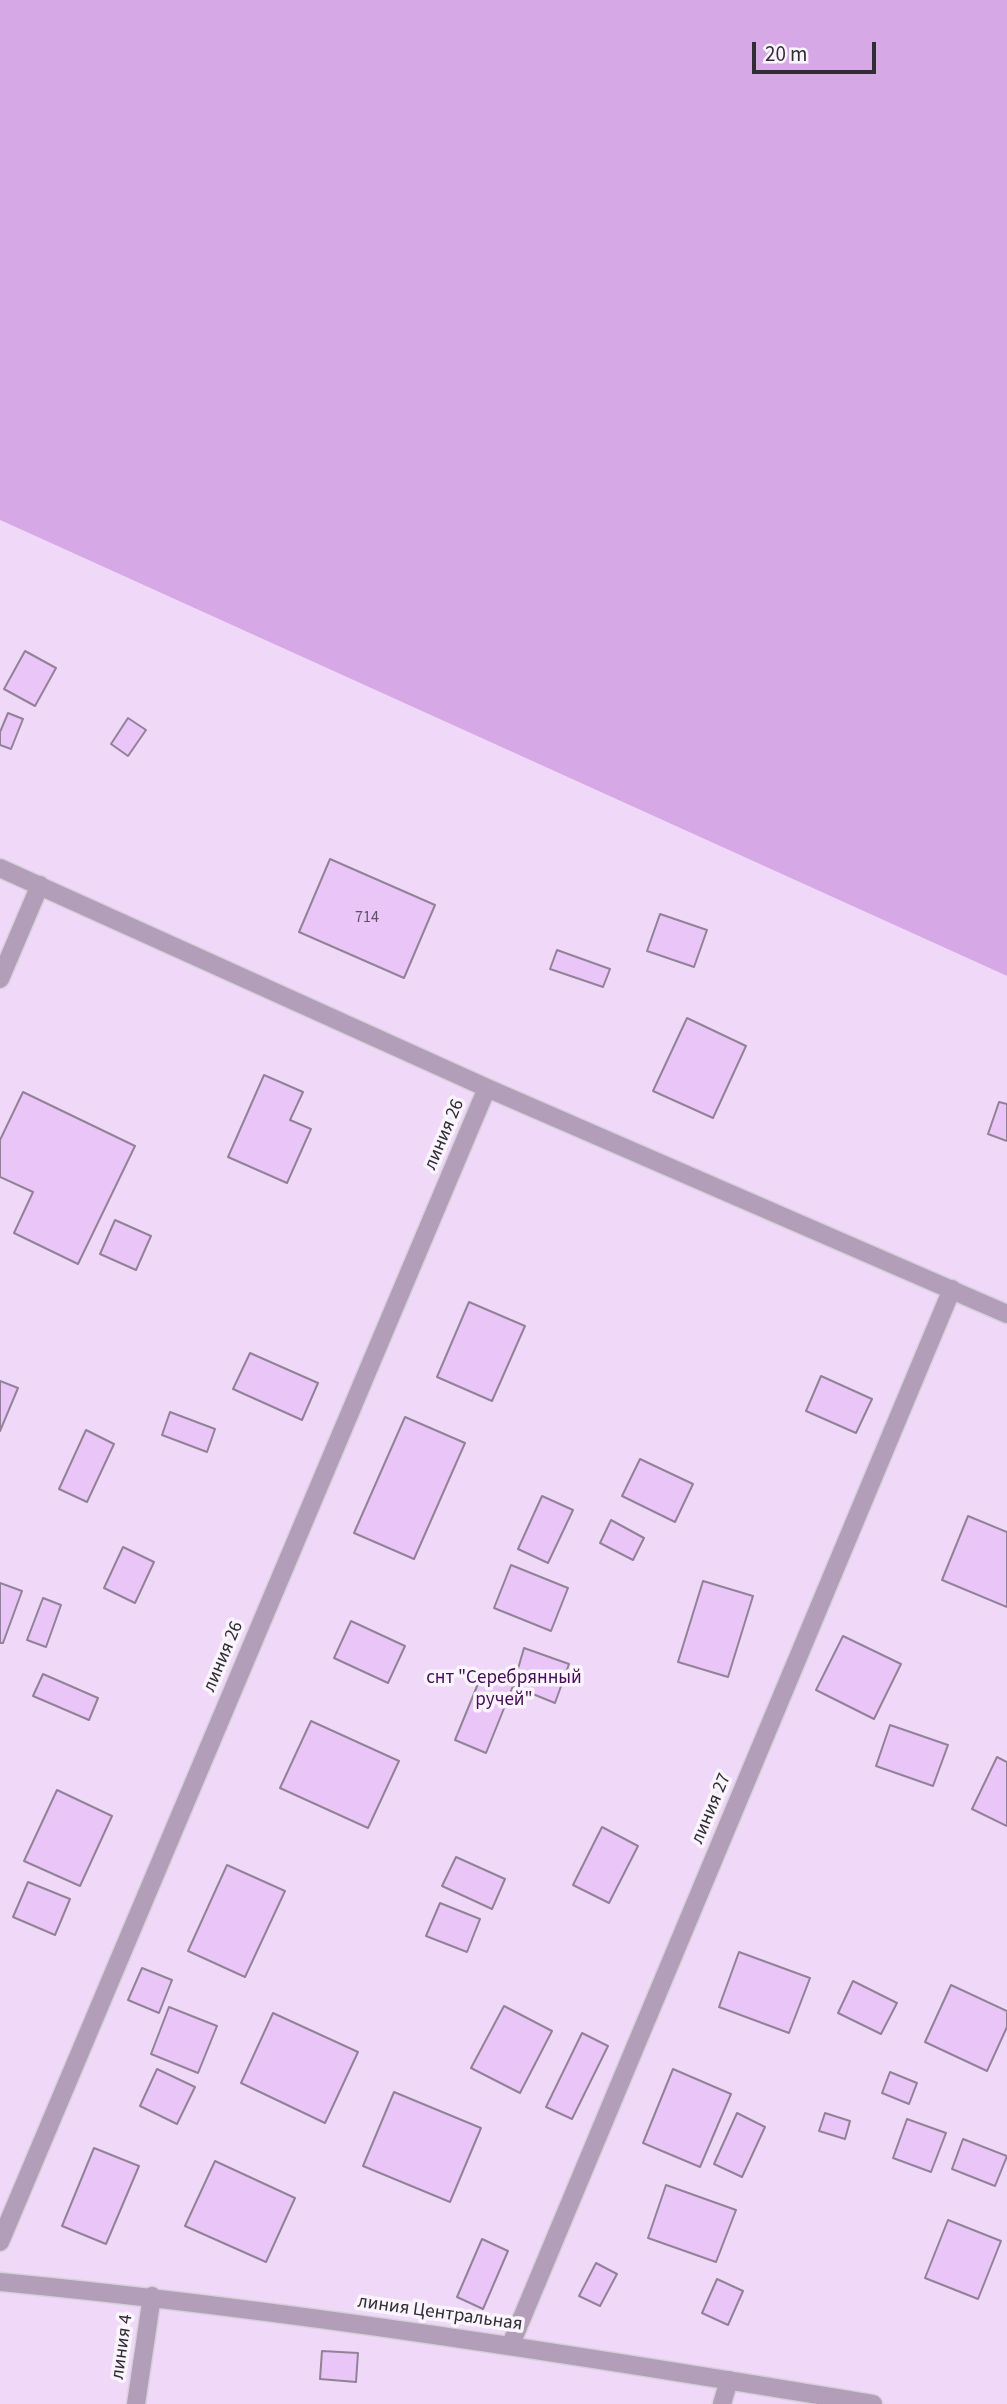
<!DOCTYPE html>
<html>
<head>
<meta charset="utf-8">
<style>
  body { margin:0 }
  #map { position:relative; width:1007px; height:2404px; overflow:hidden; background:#faf4fd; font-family:"Source Sans 3",sans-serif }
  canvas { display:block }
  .scale { position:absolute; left:752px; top:42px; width:124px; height:32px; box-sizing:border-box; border:4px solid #322c34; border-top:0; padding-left:9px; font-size:21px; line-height:24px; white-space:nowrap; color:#322c34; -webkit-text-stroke:5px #faf4fd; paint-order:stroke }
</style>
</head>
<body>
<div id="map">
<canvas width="1007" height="2404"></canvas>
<div class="scale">20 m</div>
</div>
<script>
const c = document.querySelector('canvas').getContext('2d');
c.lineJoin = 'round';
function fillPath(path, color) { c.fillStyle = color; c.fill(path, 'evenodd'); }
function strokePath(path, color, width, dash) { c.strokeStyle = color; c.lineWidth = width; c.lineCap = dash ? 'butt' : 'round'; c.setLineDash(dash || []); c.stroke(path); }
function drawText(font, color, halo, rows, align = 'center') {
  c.font = font + ' "Source Sans 3",sans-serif'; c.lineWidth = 7; c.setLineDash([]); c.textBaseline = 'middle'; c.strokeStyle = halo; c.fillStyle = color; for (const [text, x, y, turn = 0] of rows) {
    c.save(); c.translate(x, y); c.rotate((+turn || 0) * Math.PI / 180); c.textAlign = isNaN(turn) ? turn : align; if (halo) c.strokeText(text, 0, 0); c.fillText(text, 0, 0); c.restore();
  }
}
const green = new Path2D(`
  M0,520L1007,976V2404H0Z`);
const forest = new Path2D(`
  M0,0H1007V976L0,520Z`);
const building = new Path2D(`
  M25,651L56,668L35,706L4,689Z
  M8,713L23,719L11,749L0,745V732Z
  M128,718L146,730L128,756L111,744Z
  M330,859L435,905L404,978L299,932Z
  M660,914L707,930L694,967L647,951Z
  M557,950L610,969L603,987L550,969Z
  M687,1018L746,1046L713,1118L653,1091Z
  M264,1075L303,1092L290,1120L311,1129L287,1183L228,1157Z
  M23,1092L135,1146L78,1264L14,1233L33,1192L0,1177V1140Z
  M999,1102L1007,1104V1141L988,1134Z
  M115,1220L151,1236L136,1270L100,1254Z
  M469,1302L525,1326L492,1401L437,1377Z
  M250,1353L318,1383L302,1420L233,1389Z
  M821,1376L872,1399L856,1433L806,1411Z
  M0,1381L18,1388L0,1431Z
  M170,1412L215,1429L207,1452L162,1435Z
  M405,1417L465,1443L414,1559L354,1533Z
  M86,1430L114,1444L87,1502L59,1489Z
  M640,1459L693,1484L675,1522L622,1496Z
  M542,1496L573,1510L548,1563L518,1549Z
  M968,1516L1007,1532V1607L942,1580Z
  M611,1520L644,1538L633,1560L600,1543Z
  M123,1547L154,1562L135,1603L104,1588Z
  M511,1565L568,1588L551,1631L494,1608Z
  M703,1581L753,1596L728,1677L678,1662Z
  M0,1583L22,1591L3,1643H0Z
  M43,1598L61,1605L46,1647L27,1640Z
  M351,1621L405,1646L388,1683L334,1658Z
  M843,1636L901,1664L874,1719L816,1690Z
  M524,1648L569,1664L555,1703L513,1686Z
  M43,1674L98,1698L89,1720L33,1696Z
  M482,1674L513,1686L486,1753L455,1740Z
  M311,1721L399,1761L368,1828L280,1788Z
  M890,1725L948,1745L933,1786L876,1766Z
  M997,1757L1007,1762V1826L972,1809Z
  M57,1790L112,1816L80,1886L24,1861Z
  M602,1827L638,1846L609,1903L573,1885Z
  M456,1857L505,1879L492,1909L442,1886Z
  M227,1865L285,1891L245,1977L188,1951Z
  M28,1882L70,1899L55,1935L13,1917Z
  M440,1903L480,1919L467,1952L426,1936Z
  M739,1952L810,1978L789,2033L719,2007Z
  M142,1968L172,1980L159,2013L128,2000Z
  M853,1981L897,2003L881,2034L838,2013Z
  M951,1985L1007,2011V2027L987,2071L925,2042Z
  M504,2006L552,2031L520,2093L471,2068Z
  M169,2007L217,2026L198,2073L151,2054Z
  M273,2013L358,2052L325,2123L241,2083Z
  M582,2033L608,2046L572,2119L546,2107Z
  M157,2069L195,2087L177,2124L140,2106Z
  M673,2069L731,2094L700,2167L643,2143Z
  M890,2072L917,2083L909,2104L882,2093Z
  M394,2092L481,2128L450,2202L363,2166Z
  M737,2113L765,2127L742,2177L714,2164Z
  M825,2113L850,2121L845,2139L819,2131Z
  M907,2119L946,2133L931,2172L893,2158Z
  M963,2139L1007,2156L995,2186L952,2169Z
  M94,2148L139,2166L106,2244L62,2226Z
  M215,2161L295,2198L266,2262L185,2226Z
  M666,2185L736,2210L716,2262L648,2238Z
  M948,2220L1001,2241L978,2299L925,2278Z
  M482,2239L508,2251L483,2309L457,2297Z
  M596,2263L617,2274L600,2306L579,2296Z
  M717,2279L743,2291L728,2325L702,2313Z
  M322,2351L358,2353L356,2382L320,2379Z`);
const minor = new Path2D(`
  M0,868L487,1088L1007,1314
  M0,979L40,885
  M0,2242L487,1088
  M0,2282C293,2310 583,2356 873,2404
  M511,2344L952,1289
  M136,2404L152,2296
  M722,2404L729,2380`);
const numberNames = [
  ["714",367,918]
];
const streetNames = [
  ["линия 26",445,1135,-67],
  ["линия 26",224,1657,-67],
  ["линия 27",712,1809,-67],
  ["линия Центральная",440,2314,8],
  ["линия 4",123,2347,-82]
];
const parkNames = [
  ["снт \"Серебрянный",504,1679],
  ["ручей\"",504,1701]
];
fillPath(green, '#f0d8f9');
fillPath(forest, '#d6a8e6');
fillPath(building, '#eac5f7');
strokePath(building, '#918396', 2);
strokePath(minor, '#d6d0d9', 21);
strokePath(minor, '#b29eb9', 18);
drawText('16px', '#605265', null, numberNames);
drawText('19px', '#322c34', '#faf4fd', streetNames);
drawText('19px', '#460d57', '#faf4fd', parkNames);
</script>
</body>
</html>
